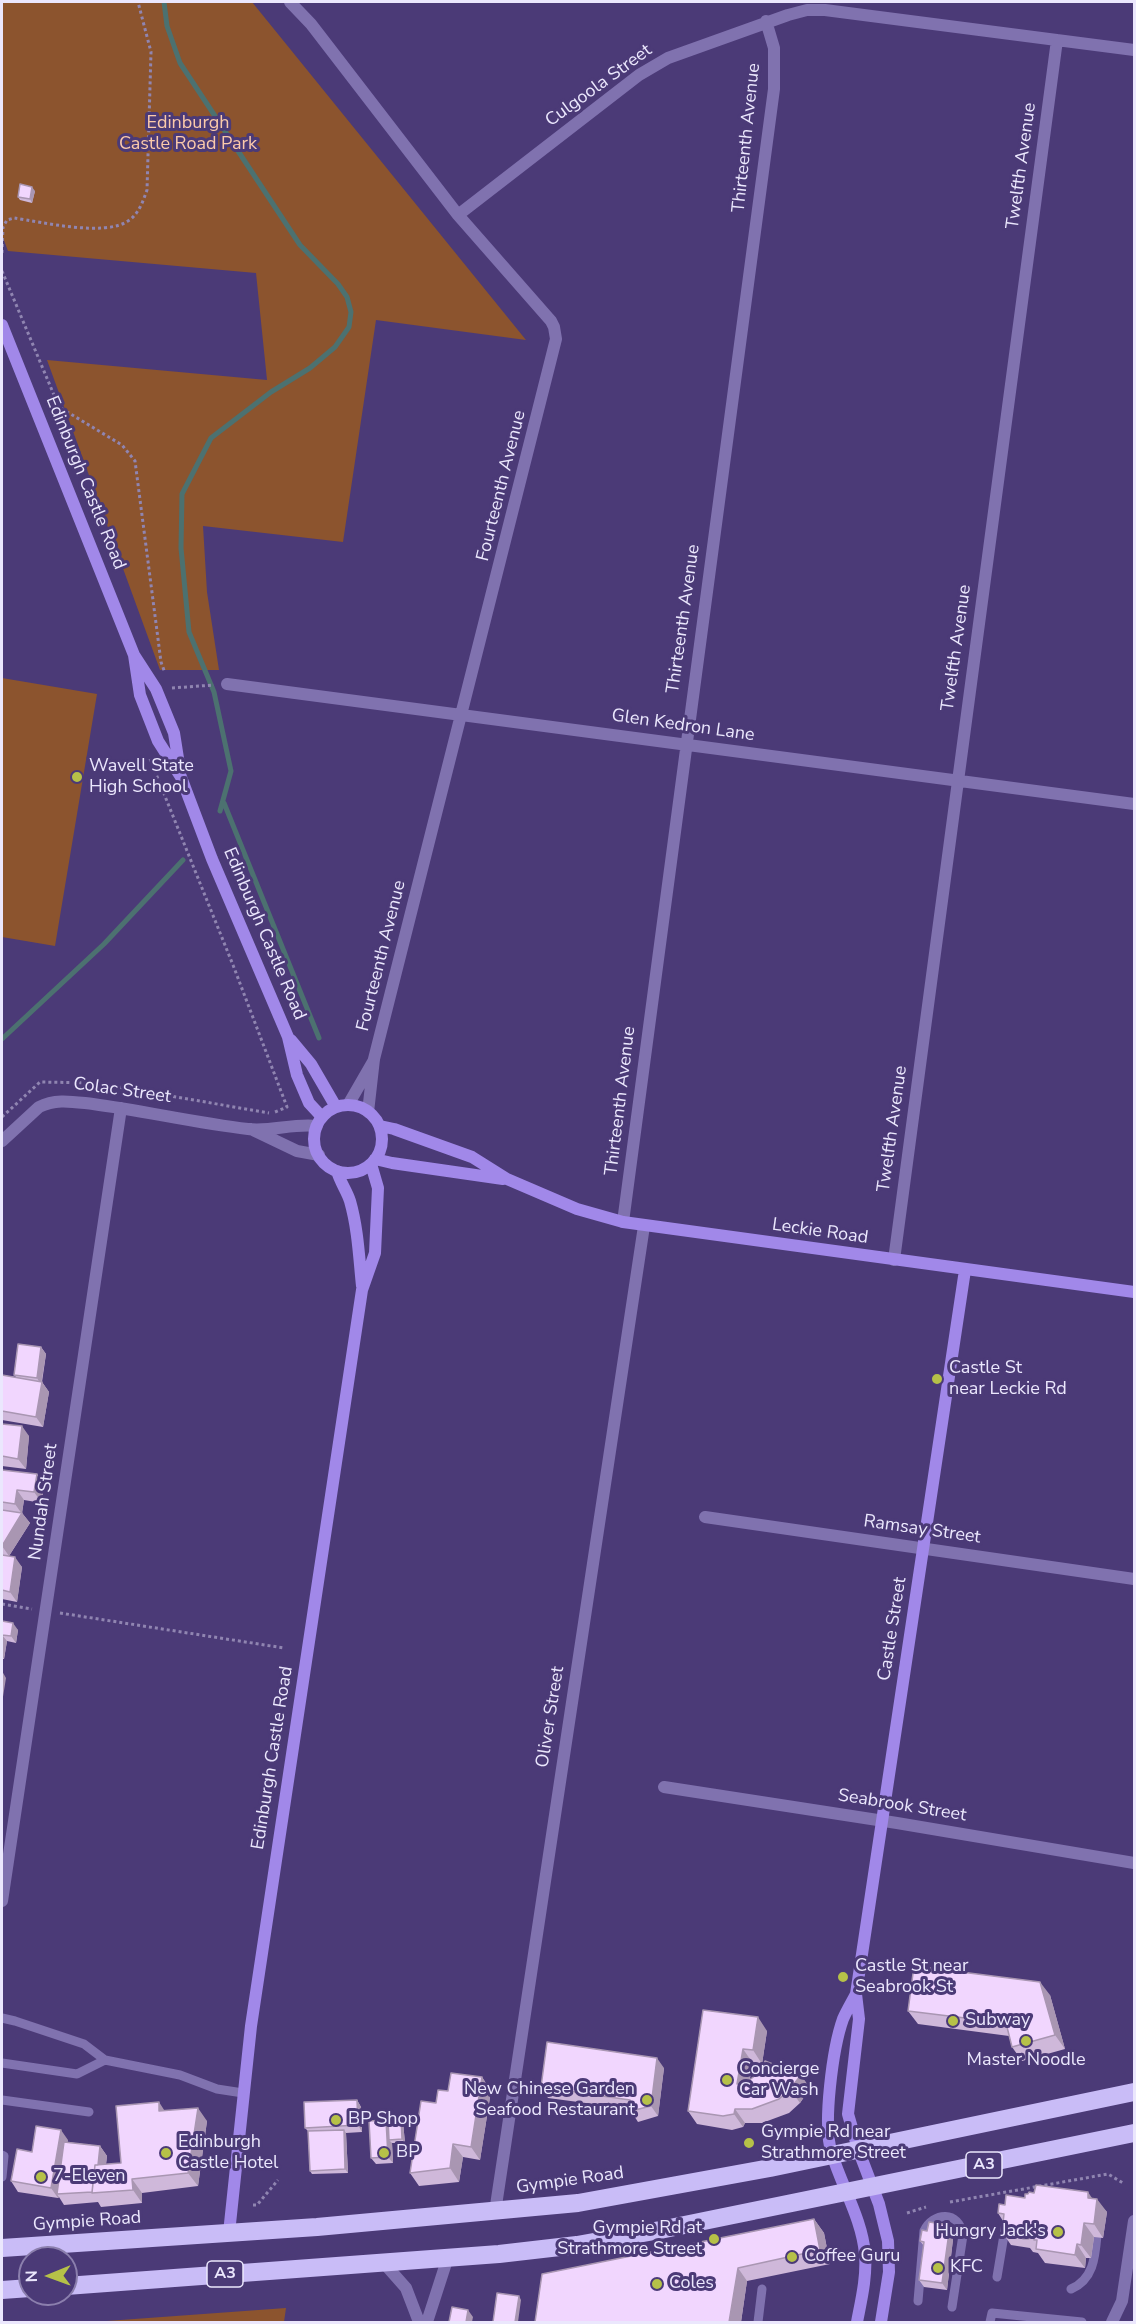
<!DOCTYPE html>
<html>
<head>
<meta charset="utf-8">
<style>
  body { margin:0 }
  #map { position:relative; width:1136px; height:2324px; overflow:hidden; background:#4b3a77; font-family:"Nunito Sans",sans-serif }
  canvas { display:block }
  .frame { position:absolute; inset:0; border:3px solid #ebe7fd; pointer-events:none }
  .north { position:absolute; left:18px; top:2246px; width:60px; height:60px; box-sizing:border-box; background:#4b3a77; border:2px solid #8b7fad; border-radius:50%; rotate:269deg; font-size:16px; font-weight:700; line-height:24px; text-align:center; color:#ebe7fd }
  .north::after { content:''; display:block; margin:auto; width:21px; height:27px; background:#b6c148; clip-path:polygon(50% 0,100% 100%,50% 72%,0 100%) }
</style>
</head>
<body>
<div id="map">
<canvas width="1136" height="2324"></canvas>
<div class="frame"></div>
<div class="north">N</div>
</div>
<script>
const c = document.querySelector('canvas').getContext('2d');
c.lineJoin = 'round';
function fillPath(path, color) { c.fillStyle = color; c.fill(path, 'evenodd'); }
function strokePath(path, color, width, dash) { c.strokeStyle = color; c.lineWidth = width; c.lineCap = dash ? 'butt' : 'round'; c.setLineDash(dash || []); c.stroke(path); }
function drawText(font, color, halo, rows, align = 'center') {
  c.font = font + ' "Nunito Sans",sans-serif'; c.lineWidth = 6; c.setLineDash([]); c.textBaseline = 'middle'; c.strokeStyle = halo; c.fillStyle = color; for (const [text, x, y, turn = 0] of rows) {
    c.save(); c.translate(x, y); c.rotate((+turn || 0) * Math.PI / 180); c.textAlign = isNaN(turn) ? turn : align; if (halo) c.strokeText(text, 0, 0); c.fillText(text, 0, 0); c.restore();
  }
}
const green = new Path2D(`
  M2,2H252L526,340L376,320L343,542L203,526L207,592L219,670H160L47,360L267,380L256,273L8,251L2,235Z
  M2,678L97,694L55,946L2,937Z
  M286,2308L284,2322H93Z`);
const stream = new Path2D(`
  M164,2L167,26L180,63L300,245L338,284L347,297L351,312L349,327L335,347L310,368L271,392L211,438L182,494L181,548L189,632L214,692L231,771L220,811
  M224,803L319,1038
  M2,1039L104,944L183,860`);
const path = new Path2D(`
  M2,253L3,227L7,220L14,218C42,222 104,237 128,221C139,214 143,201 147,190L151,52L138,2
  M2,271L59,407L122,445L135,461L161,662L165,673
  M172,688L214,685
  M150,759L233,965L287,1107L275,1112
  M2,1117L40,1082L95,1083L269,1113
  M2,1604L32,1609
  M60,1613L284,1648
  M950,2202L1108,2174L1123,2183
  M253,2205H257L278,2180
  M907,2213L926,2207`);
const lane = new Path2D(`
  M2,2018L15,2021L84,2044L105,2060
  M2,2063L77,2074L105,2060L180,2075L217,2089L243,2093
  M2,2100L89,2112
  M2,2155L4,2156L2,2177
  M997,2277L1006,2223
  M1071,2289C1097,2278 1095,2250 1098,2225
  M918,2301L924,2231C933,2212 959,2210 963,2235L952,2307
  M758,2322L762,2289
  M990,2322L992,2313L1082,2322`);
const street = new Path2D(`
  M290,2L311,24L458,215L551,321L554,327L556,339L374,1059L368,1112
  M458,215L639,75L668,58L788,15L807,10H825L1134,50
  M227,684L1134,804
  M348,1105L374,1060
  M251,1129L297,1151L319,1155
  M2,1141L39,1107C56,1098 74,1102 93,1104C145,1111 196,1123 248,1129C270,1132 294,1123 317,1126
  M623,1222L774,89V48L766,21
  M894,1260L1057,40
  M705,1517L1134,1579
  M664,1787L897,1823L1134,1863
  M2,1901L121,1108
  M495,2212L644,1226
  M383,2262L406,2288L419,2322
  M427,2322L448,2257
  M1112,2322L1122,2301L1134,2221`);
const secondary = new Path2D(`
  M2,325L134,655L156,689L174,733L180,771
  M134,655L140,695L158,741L181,777L212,859L288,1037L297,1075L309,1103L322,1117
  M291,1040L311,1064L336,1107
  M314 1139a34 34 0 1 1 68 0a34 34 0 1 1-68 0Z
  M380,1126L394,1129L472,1157L507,1179L577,1209L623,1222L1134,1292
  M375,1159L392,1163L503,1179
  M337,1171C340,1182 347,1191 350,1201C358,1229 359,1257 362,1286
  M856,1994C852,2002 847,2010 843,2019C833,2047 822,2126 832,2154C842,2187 862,2219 865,2254C867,2277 861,2301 857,2322
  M229,2233L251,2026L362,1290L375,1253L378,1188L371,1164
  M881,2322L889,2272L888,2241L879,2204L858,2149L848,2114L859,2019L856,1994L965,1270`);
const highway = new Path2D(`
  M2,2248L317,2227L578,2203L770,2168L1134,2092
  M66,2286L499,2254L577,2245L660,2230L1134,2133
  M2,2290L30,2288`);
const wall = new Path2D(`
  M35,191L32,203L20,200L18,197Z
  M41,1347L46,1354L42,1382L49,1392L43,1427L2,1420V1375L16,1377L14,1375Z
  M2,1424L29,1436L26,1469L2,1466Z
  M2,1470L37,1474L44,1484L42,1503L24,1500L22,1513L30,1523L9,1556L22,1567L17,1602L2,1599Z
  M2,1621L18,1630L16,1643L7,1641L4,1659H2Z
  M1050,1995L1065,2049L1022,2061L1012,2047L1009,2036L918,2024L908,2011Z
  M703,2010L767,2031L762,2064L752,2062L750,2079L810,2088L800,2103L789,2113L762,2123H745L743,2127L732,2130L697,2124L688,2111Z
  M664,2068L658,2116L638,2122L631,2111V2109L548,2098L541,2087Z
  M482,2077L491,2091L480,2160L463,2157L459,2182L419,2186L410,2173L448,2091Z
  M357,2100L361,2107L362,2132L346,2133L348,2173L312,2174L310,2171L308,2131L305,2128Z
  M164,2110L207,2121L198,2186L142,2193V2203L101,2207L98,2202L64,2205L59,2197L58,2198L18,2192L11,2181L32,2152L68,2140L67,2142L100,2146L107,2156L106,2165L121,2163Z
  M403,2122L405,2143H392L393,2163L376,2164L371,2158L388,2123Z
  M1025,2198H1093L1107,2212L1103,2238L1094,2237L1091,2258H1086L1085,2268L1045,2263L1038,2253L1033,2252L1030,2248L1011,2245L1002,2232L1003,2221L998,2213L1005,2205Z
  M814,2219L824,2233L830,2264L747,2281L741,2322H535Z
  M950,2225L954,2231L947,2290L924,2287L919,2280L924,2246L920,2241L927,2231Z`);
const shadedWall = new Path2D(`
  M32,187L35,191L32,203L30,199Z
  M41,1347L46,1354L41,1385L37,1378Z
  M42,1382L49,1392L43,1427L36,1417Z
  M22,1426L29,1436L26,1469L18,1459Z
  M37,1474L44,1484L42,1503L34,1492Z
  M17,1490L24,1500L22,1513L30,1523L9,1556L2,1546L22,1514L15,1504Z
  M15,1557L22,1567L17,1602L10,1592Z
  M13,1623L18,1630L16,1643L11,1636Z
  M2,1635L7,1641L4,1659L2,1656Z
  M2,1671L6,1678L2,1703Z
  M1040,1982L1050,1995L1065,2049L1055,2035Z
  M758,2017L767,2031L762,2064L753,2050Z
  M743,2049L752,2062L747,2097L737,2084Z
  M657,2058L664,2068L658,2116L651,2106Z
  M801,2075L810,2088L800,2103L790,2089Z
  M482,2077L491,2091L480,2160L471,2147Z
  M357,2100L361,2107L362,2132L358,2125Z
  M159,2102L168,2116L159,2111Z
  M198,2108L207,2121L198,2186L188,2173Z
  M735,2109L745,2123L743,2127L734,2114Z
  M401,2118L403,2122L405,2143L402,2139Z
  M386,2120L391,2127L389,2140L392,2143L393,2163L388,2157Z
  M61,2130L68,2140L59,2194H57L59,2197L58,2198L51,2188Z
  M344,2130L346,2133L348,2173L345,2169Z
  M453,2144L463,2157L459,2182L450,2168Z
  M100,2146L107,2156L102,2192L94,2191Z
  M132,2179L142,2193V2203L133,2190Z
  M1088,2192L1096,2204L1097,2199L1107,2212L1103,2238L1094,2224L1088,2198Z
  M814,2219L824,2233L830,2264L820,2250Z
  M1084,2223L1094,2237L1091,2258L1081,2245Z
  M950,2225L954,2231L947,2290L942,2283Z
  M1077,2244L1086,2258L1085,2268L1075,2255Z
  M738,2268L747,2281L741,2322H729Z
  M519,2296L521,2300L518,2322H515Z
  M468,2310L473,2317L472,2322H466Z`);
const building = new Path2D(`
  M20,184L32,187L30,199L18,197Z
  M18,1344L41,1347L37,1378L14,1375Z
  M2,1375L42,1382L36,1417L2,1411Z
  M2,1424L22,1426L18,1459L2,1456Z
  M2,1470L37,1474L34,1492L17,1490L15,1504L2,1502Z
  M2,1510L22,1513L2,1546Z
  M2,1555L15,1557L10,1592L2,1590Z
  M2,1621L13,1623L11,1636L2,1635V1636Z
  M914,1966L1040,1982L1055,2035L1012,2047L1006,2023L908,2011Z
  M703,2010L758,2017L753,2050L743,2049L737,2084L748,2081L760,2072L765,2061L801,2075L790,2089L779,2099L752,2109H735L734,2114L723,2116L688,2111Z
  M547,2042L657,2058L651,2106L631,2111L630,2100L541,2087Z
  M451,2073L482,2077L471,2147L453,2144L450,2168L410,2173L421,2101L436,2103L438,2090L448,2091Z
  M357,2100L358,2125L305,2128L304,2102Z
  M159,2102V2111L198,2108L188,2173L132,2179L133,2190L92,2193L95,2165L121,2163L116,2106Z
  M401,2118L402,2139L389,2140L388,2119Z
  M386,2120L388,2157L371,2158L369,2121Z
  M36,2126L61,2130L51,2188L11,2181L17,2149L32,2152Z
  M344,2130L345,2169L310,2171L308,2131Z
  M64,2142L100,2146L98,2165H95L92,2192L57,2194Z
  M1036,2185L1088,2192V2198L1097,2199L1094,2224L1084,2223L1081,2245L1077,2244L1075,2255L1036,2249L1037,2240H1034V2236L1028,2239H1023L1024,2235L1002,2232L1004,2214L998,2213L999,2204L1005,2205L1006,2195L1025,2198V2194H1028L1029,2192L1034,2193Z
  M814,2219L820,2250L738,2268L729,2322H535L542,2274Z
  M929,2222L950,2225L942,2283L919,2280L924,2242L920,2241L922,2230L927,2231Z
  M497,2293L519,2296L515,2322H493Z
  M452,2307L468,2310L466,2322H449Z`);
const markers = [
  [77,777,6,"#b6c148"],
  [937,1379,6,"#b6c148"],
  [843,1977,6,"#b6c148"],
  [953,2021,6,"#b6c148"],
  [1026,2041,6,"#b6c148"],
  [727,2080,6,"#b6c148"],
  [647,2100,6,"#b6c148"],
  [336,2120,6,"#b6c148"],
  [749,2143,6,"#b6c148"],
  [166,2153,6,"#b6c148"],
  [384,2153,6,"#b6c148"],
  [41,2177,6,"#b6c148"],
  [1058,2232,6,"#b6c148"],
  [714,2239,6,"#b6c148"],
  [792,2257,6,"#b6c148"],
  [938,2268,6,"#b6c148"],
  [657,2284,6,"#b6c148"]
];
const shields = [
  [984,2165,36],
  [225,2274,36]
];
const shieldNames = [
  ["A3",984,2165],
  ["A3",225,2274]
];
const streetNames = [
  ["Culgoola Street",599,86,-36],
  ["Thirteenth Avenue",747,138,-84],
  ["Twelfth Avenue",1022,166,-82],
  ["Edinburgh Castle Road",85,483,68],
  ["Fourteenth Avenue",502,486,-76],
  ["Thirteenth Avenue",684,619,-82],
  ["Twelfth Avenue",957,648,-82],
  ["Glen Kedron Lane",683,726,8],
  ["Edinburgh Castle Road",264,934,67],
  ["Fourteenth Avenue",382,956,-76],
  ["Colac Street",122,1091,8],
  ["Thirteenth Avenue",621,1101,-83],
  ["Twelfth Avenue",893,1129,-82],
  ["Leckie Road",820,1232,8],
  ["Nundah Street",44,1502,-82],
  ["Ramsay Street",922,1530,8],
  ["Castle Street",893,1629,-81],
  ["Oliver Street",551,1717,-81],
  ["Edinburgh Castle Road",273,1758,-81],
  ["Seabrook Street",902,1806,9],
  ["Gympie Road",570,2181,-8],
  ["Gympie Road",87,2222,-4]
];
const parkNames = [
  ["Edinburgh",188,124],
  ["Castle Road Park",188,145]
];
const poiNames = [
  ["Wavell State",89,767],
  ["High School",89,788],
  ["Castle St",949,1369],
  ["near Leckie Rd",949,1390],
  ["Castle St near",855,1967],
  ["Seabrook St",855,1988],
  ["Subway",965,2021],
  ["Master Noodle",1026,2061,"center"],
  ["Concierge",739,2070],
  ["Car Wash",739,2091],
  ["New Chinese Garden",635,2090,"right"],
  ["Seafood Restaurant",635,2111,"right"],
  ["BP Shop",348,2120],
  ["Gympie Rd near",761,2133],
  ["Strathmore Street",761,2154],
  ["Edinburgh",178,2143],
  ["Castle Hotel",178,2164],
  ["BP",396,2153],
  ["7-Eleven",53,2177],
  ["Gympie Rd at",702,2229,"right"],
  ["Strathmore Street",702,2250,"right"],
  ["Hungry Jack's",1046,2232,"right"],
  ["Coffee Guru",804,2257],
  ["KFC",950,2268],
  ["Coles",669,2284]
];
fillPath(green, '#8c542e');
strokePath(stream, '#4c7170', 5);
strokePath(path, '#9085b1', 3, [3, 3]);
strokePath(lane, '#8072af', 9);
strokePath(street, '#8072af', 12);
strokePath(secondary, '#a188e9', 12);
strokePath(highway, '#c9bcf7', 18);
fillPath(wall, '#cfb8da');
fillPath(shadedWall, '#a996b2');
fillPath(building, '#f1d6fe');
strokePath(building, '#a996b2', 1.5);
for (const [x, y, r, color] of markers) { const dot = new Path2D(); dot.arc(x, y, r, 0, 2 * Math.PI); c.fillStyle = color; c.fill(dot); strokePath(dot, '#4b3a77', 2); }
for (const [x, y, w] of shields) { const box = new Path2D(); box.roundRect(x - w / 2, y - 13, w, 26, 4.5); c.fillStyle = '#4b3a77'; c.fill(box); strokePath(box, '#ebe7fd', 1.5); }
drawText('bold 16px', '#ebe7fd', null, shieldNames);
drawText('18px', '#ebe7fd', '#4b3a77', streetNames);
drawText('18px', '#fbcaaa', '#4b3a77', parkNames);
drawText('18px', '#ebe7fd', '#4b3a77', poiNames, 'left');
</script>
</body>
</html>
